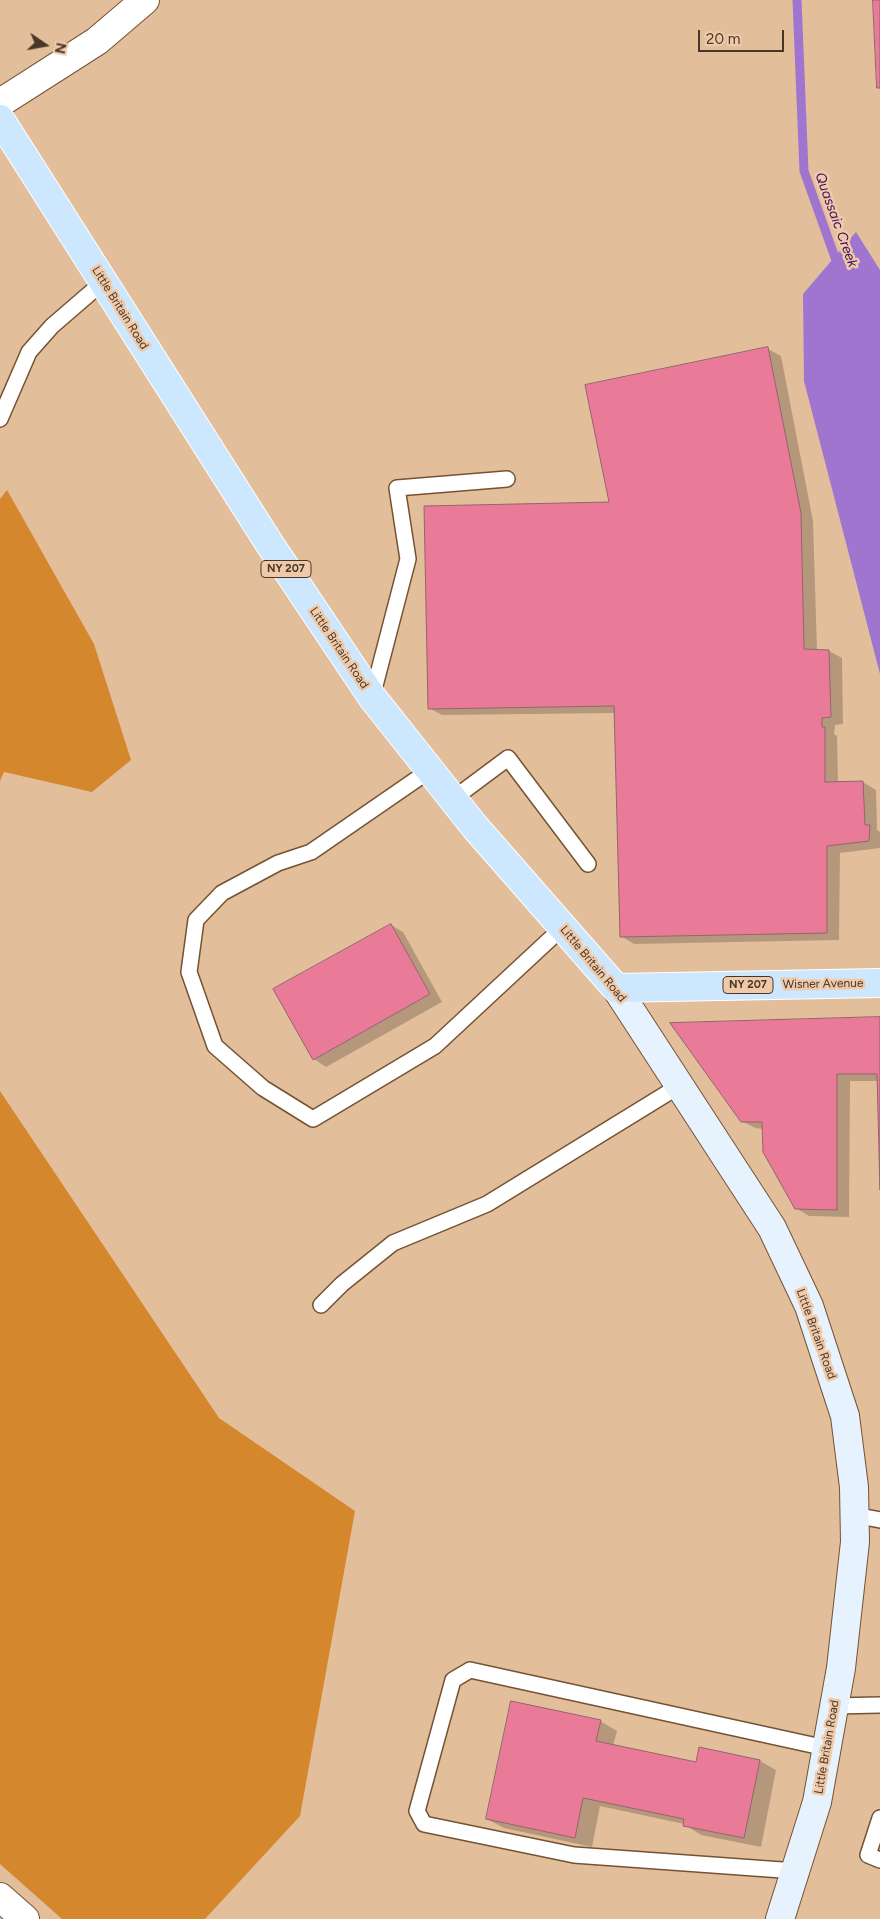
<!DOCTYPE html>
<html>
<head>
<meta charset="utf-8">
<style>
  body { margin:0 }
  #map { position:relative; width:880px; height:1919px; overflow:hidden; background:#e3be9b; font-family:Figtree,sans-serif }
  canvas { display:block }
  .north { position:absolute; left:20px; top:20px; width:50px; height:50px; -webkit-text-stroke:4px #f0caa8; paint-order:stroke; rotate:102deg; font-size:14px; font-weight:700; line-height:20px; text-align:center; color:#463729 }
  .north::after { content:''; display:block; margin:auto; width:18px; height:22px; background:#463729; clip-path:polygon(50% 0,100% 100%,50% 72%,0 100%) }
  .scale { position:absolute; left:698px; top:30px; width:86px; height:22px; box-sizing:border-box; border:2px solid #463729; border-top:0; padding-left:6px; font-size:15px; line-height:18px; white-space:nowrap; color:#463729; -webkit-text-stroke:4px #f0caa8; paint-order:stroke }
</style>
</head>
<body>
<div id="map">
<canvas width="880" height="1919"></canvas>
<div class="north">N</div>
<div class="scale">20 m</div>
</div>
<script>
const c = document.querySelector('canvas').getContext('2d');
c.lineJoin = 'round';
function fillPath(path, color) { c.fillStyle = color; c.fill(path, 'evenodd'); }
function strokePath(path, color, width, dash) { c.strokeStyle = color; c.lineWidth = width; c.lineCap = dash ? 'butt' : 'round'; c.setLineDash(dash || []); c.stroke(path); }
function drawText(font, color, halo, rows, align = 'center') {
  c.font = font + ' Figtree,sans-serif'; c.lineWidth = 5; c.setLineDash([]); c.textBaseline = 'middle'; c.strokeStyle = halo; c.fillStyle = color; for (const [text, x, y, turn = 0] of rows) {
    c.save(); c.translate(x, y); c.rotate((+turn || 0) * Math.PI / 180); c.textAlign = isNaN(turn) ? turn : align; if (halo) c.strokeText(text, 0, 0); c.fillText(text, 0, 0); c.restore();
  }
}
const green = new Path2D(`
  M7,490L94,644L131,760L92,792L4,772L0,781V499Z
  M0,1091L219,1418L355,1511L300,1816L205,1919H62L0,1864Z`);
const water = new Path2D(`
  M856,232L880,270V674L804,381L803,294Z`);
const shadow = new Path2D(`
  M768,349L781,356L813,521L817,650L829,651L842,658L843,724L835,725L834,734L837,736L838,783L863,782L876,790L877,830L880,832V848L840,853L839,940L634,944L621,936L615,713L442,715L429,708L611,503Z
  M391,925L403,932L442,1002L326,1067L314,1059Z
  M880,1018V1136L879,1081H850L849,1217L809,1216L796,1208L763,1129L755,1128L742,1121Z
  M600,1721L617,1731L613,1746L697,1764L700,1749L760,1761L776,1770L761,1847L701,1835L684,1824L600,1806L592,1847L504,1828L487,1819Z`);
const stream = new Path2D(`
  M797,0L804,171L838,266`);
const building = new Path2D(`
  M873,0H880V88H877Z
  M768,347L801,513L804,649L829,650L831,717L822,718V727H825V782L863,781L865,825H870L869,841L827,846V933L620,937L614,706L428,709L424,506L609,502L585,385Z
  M391,924L430,994L313,1060L273,989Z
  M880,1017V1190L877,1074H837V1210L795,1209L763,1152L762,1122H741L670,1023Z
  M511,1701L601,1720L596,1741L696,1762L699,1747L760,1760L744,1838L683,1826L684,1819L583,1798L575,1838L486,1819Z`);
const lane = new Path2D(`
  M0,419L29,352L52,326L103,282
  M372,697L408,559L397,488L507,479
  M430,770L311,852L278,863L222,893L196,920L189,972L215,1046L263,1088L313,1119L435,1046L563,927
  M453,799L508,758L588,864
  M321,1305L342,1284L393,1243L487,1204L679,1086
  M854,1515L880,1520
  M834,1706L880,1705
  M880,1818L868,1855L880,1860
  M796,1871L574,1855L424,1824L417,1811L453,1680L470,1670L826,1748`);
const street = new Path2D(`
  M0,103L97,41L145,0
  M0,1897L25,1919`);
const secondary = new Path2D(`
  M616,988L772,1228L809,1306L845,1416L854,1487L855,1542L841,1668L817,1802L780,1919`);
const primary = new Path2D(`
  M0,119L269,543L372,697L475,827L616,988L880,983`);
const shields = [
  [286,569,50],
  [748,985,50]
];
const shieldNames = [
  ["NY 207",286,569],
  ["NY 207",748,985]
];
const streetNames = [
  ["Little Britain Road",120,308,58],
  ["Little Britain Road",339,648,56],
  ["Little Britain Road",593,964,50],
  ["Wisner Avenue",823,984,-1],
  ["Little Britain Road",816,1334,70],
  ["Little Britain Road",827,1747,-80]
];
const waterNames = [
  ["Quassaic Creek",836,220,70]
];
fillPath(green, '#d5872d');
fillPath(water, '#a075d0');
fillPath(shadow, '#0003');
strokePath(stream, '#a075d0', 9);
fillPath(building, '#ea7b98');
strokePath(building, '#93636e', 1);
strokePath(lane, '#745333', 18);
strokePath(street, '#745333', 30);
strokePath(secondary, '#745333', 30);
strokePath(primary, '#fff', 30);
strokePath(lane, '#fff', 15);
strokePath(street, '#fff', 28);
strokePath(secondary, '#e6f3fe', 28);
strokePath(primary, '#cde8fe', 28);
for (const [x, y, w] of shields) { const box = new Path2D(); box.roundRect(x - w / 2, y - 8.5, w, 17, 4); c.fillStyle = '#f0caa8'; c.fill(box); strokePath(box, '#463729', 1); }
drawText('bold 11px', '#463729', null, shieldNames);
drawText('12px', '#463729', '#f0caa8', streetNames);
drawText('italic 14px', '#3d0d61', '#f0caa8', waterNames);
</script>
</body>
</html>
